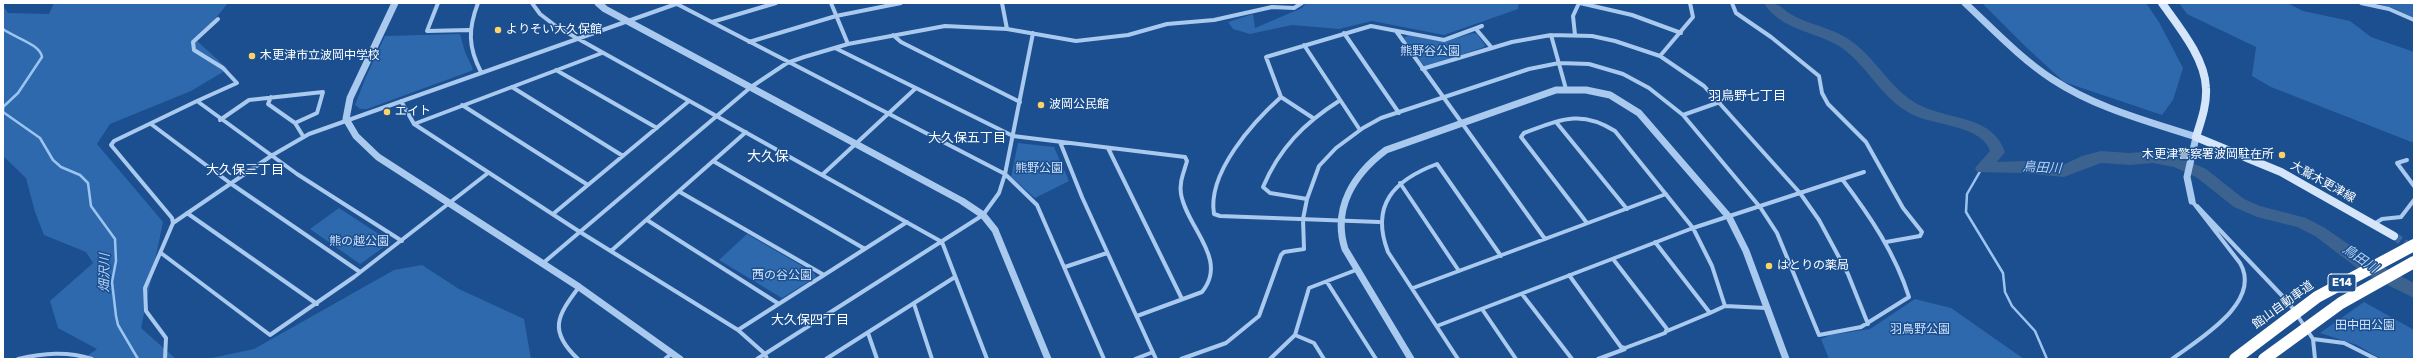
<!DOCTYPE html>
<html>
<head>
<meta charset="utf-8">
<style>
  body { margin:0 }
  #map { position:relative; width:2417px; height:362px; overflow:hidden; background:#1b4f8f; font-family:Rubik,sans-serif }
  canvas { display:block }
  .frame { position:absolute; inset:0; border:4px solid #fff; pointer-events:none }
</style>
</head>
<body>
<div id="map">
<canvas width="2417" height="362"></canvas>
<div class="frame"></div>
</div>
<script>
const c = document.querySelector('canvas').getContext('2d');
c.lineJoin = 'round';
function fillPath(path, color) { c.fillStyle = color; c.fill(path, 'evenodd'); }
function strokePath(path, color, width, dash) { c.strokeStyle = color; c.lineWidth = width; c.lineCap = dash ? 'butt' : 'round'; c.setLineDash(dash || []); c.stroke(path); }
function drawText(font, color, halo, rows, align = 'center') {
  c.font = font + ' Rubik,"Noto Sans JP",sans-serif'; c.lineWidth = 3; c.setLineDash([]); c.textBaseline = 'middle'; c.strokeStyle = halo; c.fillStyle = color; for (const [text, x, y, turn = 0] of rows) {
    c.save(); c.translate(x, y); c.rotate((+turn || 0) * Math.PI / 180); c.textAlign = isNaN(turn) ? turn : align; if (halo) c.strokeText(text, 0, 0); c.fillText(text, 0, 0); c.restore();
  }
}
const green = new Path2D(`
  M54,3H228L197,41L228,69L191,91L110,124L97,144L163,222L141,328L176,359H83L97,349L58,328L50,301L93,263L86,252L44,235L35,212L26,178L3,156V5L8,13L49,14Z
  M1306,3H1519L1518,9L1444,35L1372,21L1339,29L1292,25L1250,34L1233,29L1228,22L1253,14L1255,28L1302,8Z
  M1982,3H2146L2159,22L2183,68L2173,100L2162,115L2064,82L2026,47Z
  M2179,3H2287L2303,11L2350,21L2371,37L2414,52V143L2271,87L2252,76L2256,47L2187,14Z
  M2375,3H2414V18L2393,8Z
  M1473,33L1477,34L1485,45L1484,47L1425,67L1404,38L1408,35L1444,42Z
  M460,34L465,52L473,69L471,71L367,109H360L355,105L365,79L385,36Z
  M1018,143L1054,147L1069,181L1035,198L1011,177Z
  M339,208L391,242L360,264L310,229Z
  M747,234L814,273L816,277L782,298L719,260Z
  M422,265L459,289L524,319L531,359H207L254,349L394,270Z
  M1915,299L1951,308L2024,359H1829L1821,339L1831,335L1870,329Z
  M2364,302L2414,330V356L2410,359H2381L2357,345L2320,333Z`);
const stream = new Path2D(`
  M3,29C15,38 40,44 42,57L18,93L3,107V112L40,138L53,160L61,167L80,175L88,183L91,206L115,239L116,261L112,282L116,316L118,325L138,359
  M1982,168L1967,194L1966,212L2003,273L2005,292L2012,306L2035,331L2047,359`);
const river = new Path2D(`
  M1764,3C1783,3 1780,9 1796,17C1815,26 1836,29 1854,43C1876,60 1890,87 1914,102C1944,121 1992,113 2005,152L1997,162L2023,161L2063,165L2082,156L2101,151L2130,153L2153,151L2177,156L2206,169L2244,199L2260,206L2306,218L2325,228L2377,264L2414,283V298L2365,274L2315,236L2297,227L2257,217L2234,207L2196,177L2174,167L2153,163L2130,165L2101,163L2064,177L2023,173L1977,172L1975,168L1990,151C1983,127 1938,125 1918,117C1884,104 1870,68 1842,48C1817,31 1781,31 1764,3Z`);
const secondaryTunnel = new Path2D(`
  M2394,236L2413,249`);
const minor = new Path2D(`
  M438,3L427,31L469,30
  M478,3C468,29 468,47 481,72
  M532,3L540,14L557,27L942,242L987,359
  M675,3L1005,174L1037,205L1104,359
  M831,3L848,44
  M1002,3L1007,29
  M1580,3L1632,15L1681,33
  M1732,3L1736,13L1771,37L1819,76L1822,93L1828,104L1866,142L1903,208L1922,232L1920,236L1886,242
  M2361,3L2389,9L2414,20
  M712,22L776,3
  M1476,29L1492,48
  M1396,31L1545,239
  M1344,33L1399,113
  M893,35L901,42L1020,102
  M1551,35L1566,89
  M1575,35L1573,16L1579,3
  M749,42L836,16L901,3
  M1304,45L1360,130
  M835,48L1013,136L1185,157L1187,161C1184,172 1179,182 1181,194C1187,228 1229,259 1202,292L1137,316
  M1660,56L1693,17L1690,3
  M1422,69L1512,42L1551,35L1592,36L1615,41L1660,56L1704,86L1800,193L1819,220L1848,274L1868,324
  M556,70L657,128
  M512,87L623,156
  M271,97L268,104L295,123
  M1281,97L1313,118
  M197,101L237,83L223,68L194,50L193,42L218,19
  M401,101L414,124L580,232L738,330L765,354L767,359
  M462,105L588,185
  M1683,115L1720,102
  M220,120L249,100L323,92L317,113L295,123L303,136
  M1556,122L1627,209
  M151,124L230,183L360,272
  M414,124L602,53
  M1060,142L1082,197L1156,359
  M1108,148L1182,299
  M2407,160L2397,163L2414,186
  M713,161L865,249
  M822,175L916,88
  M1400,183L1459,271
  M680,192L824,275
  M1307,199L1270,193L1263,187C1279,149 1304,123 1339,101
  M2197,206L2289,303L2313,339L2315,359
  M187,213L317,304
  M553,214L689,101
  M647,220L779,304
  M1379,222L1220,216L1214,214C1207,173 1253,122 1281,97L1266,57L1371,26L1444,40L1482,26
  M173,223L271,156L309,134L676,4
  M1587,223L1521,137L1524,133C1560,120 1580,109 1615,131L1693,228L1712,266L1725,306L1710,313L1655,242
  M2374,224L2382,219L2401,217L2414,200
  M611,251L746,132
  M161,253L270,335L354,277L488,173
  M542,264L751,87L787,63L804,57L848,44L945,26L1007,29L1076,41L1128,35L1167,24L1214,20L1272,7L1294,8L1302,3
  M1065,267L1107,253
  M1569,275L1621,347L1625,348L1665,333L1667,329L1613,259
  M1327,282L1376,359
  M1413,288L1666,194
  M1522,294L1572,359
  M914,304L932,359
  M1725,306L1766,308
  M1482,309L1516,359
  M1437,326L1693,228L1864,172
  M738,330L907,222
  M1667,331L1710,313
  M868,333L877,359
  M1295,335L1314,343L1324,359
  M2313,339L2344,343L2376,359
  M18,359C44,353 67,351 92,359
  M165,359L166,338L146,311L145,288L173,223L172,218L111,145L114,141L197,101L297,174L402,241
  M578,359C548,331 557,316 579,287
  M665,359L672,353
  M757,359L983,215L999,193L1005,174L1033,33
  M826,359L955,277
  M1135,359L1153,352
  M1181,359L1226,343L1259,316L1281,255L1284,252L1304,249L1303,219L1307,199L1319,166L1336,148L1363,128L1381,118L1529,69L1559,63L1589,64L1623,74L1649,88L1683,115L1760,207L1777,233L1819,335L1861,327L1909,297C1895,253 1870,216 1842,179
  M1270,359L1295,335L1309,288L1356,270
  M1458,359L1388,252C1370,205 1394,180 1437,164L1501,256
  M1598,359L1625,349
  M2172,359C2199,339 2263,302 2240,263L2192,201`);
const tertiary = new Path2D(`
  M395,3L350,98L346,119L356,136L378,157L579,287L680,359
  M598,3L605,9L962,201L983,215L995,230L1048,359
  M1965,3C1993,29 2020,58 2052,79C2096,108 2147,121 2196,137L2187,177L2192,201
  M1411,359L1345,249C1332,208 1354,174 1386,150L1556,90H1586L1610,95L1639,113L1729,217L1746,251L1786,359`);
const secondary = new Path2D(`
  M2162,3C2179,27 2205,58 2206,88C2207,105 2201,121 2196,137L2281,172L2394,236`);
const motorway = new Path2D(`
  M2235,359L2317,297L2414,245
  M2264,359L2341,303L2414,262`);
const markers = [
  [498,30,4,"#ffd166"],
  [252,56,4,"#ffd166"],
  [1041,105,4,"#ffd166"],
  [387,112,4,"#ffd166"],
  [2282,155,4,"#ffd166"],
  [1769,266,4,"#ffd166"]
];
const shields = [
  [2342,283,28]
];
const shieldNames = [
  ["E14",2342,283]
];
const poiNames = [
  ["よりそい大久保館",506,30],
  ["木更津市立波岡中学校",260,56],
  ["波岡公民館",1049,105],
  ["エイト",395,112],
  ["木更津警察署波岡駐在所",2274,155,"right"],
  ["はとりの薬局",1777,266]
];
const parkNames = [
  ["熊野谷公園",1430,52],
  ["熊野公園",1039,169],
  ["熊の越公園",359,242],
  ["西の谷公園",782,276],
  ["田中田公園",2365,326],
  ["羽鳥野公園",1920,330]
];
const streetNames = [
  ["大鷲木更津線",2323,182,29],
  ["館山自動車道",2283,305,-36]
];
const neighbourhoodNames = [
  ["羽鳥野七丁目",1747,96],
  ["大久保五丁目",967,138],
  ["大久保三丁目",245,170],
  ["大久保四丁目",810,320]
];
const waterNames = [
  ["鳥田川",2042,168,3],
  ["鳥田川",2360,259,34],
  ["畑沢川",105,273,-89]
];
const quarterNames = [
  ["大久保",768,157]
];
fillPath(green, '#2e69ad');
strokePath(stream, '#9cc4f0', 2.5);
fillPath(river, '#3c6290');
strokePath(secondaryTunnel, '#3d69a0', 8, [8, 4]);
strokePath(minor, '#a9c9ee', 4);
strokePath(tertiary, '#a9c9ee', 7);
strokePath(secondary, '#d6e6fa', 8);
strokePath(motorway, '#fff', 12);
for (const [x, y, r, color] of markers) { const dot = new Path2D(); dot.arc(x, y, r, 0, 2 * Math.PI); c.fillStyle = color; c.fill(dot); strokePath(dot, '#1b4f8f', 1.5); }
for (const [x, y, w] of shields) { const box = new Path2D(); box.roundRect(x - w / 2, y - 9, w, 18, 3); c.fillStyle = '#1b4f8f'; c.fill(box); strokePath(box, '#fff', 1); }
drawText('bold 11px', '#fff', null, shieldNames);
drawText('12px', '#fff', '#1b4f8f', poiNames, 'left');
drawText('12px', '#cfe3fa', '#1b4f8f', parkNames);
drawText('12px', '#fff', '#1b4f8f', streetNames);
drawText('13px', '#fff', '#1b4f8f', neighbourhoodNames);
drawText('italic 13px', '#b5d3f5', '#1b4f8f', waterNames);
drawText('14px', '#fff', '#1b4f8f', quarterNames);
</script>
</body>
</html>
